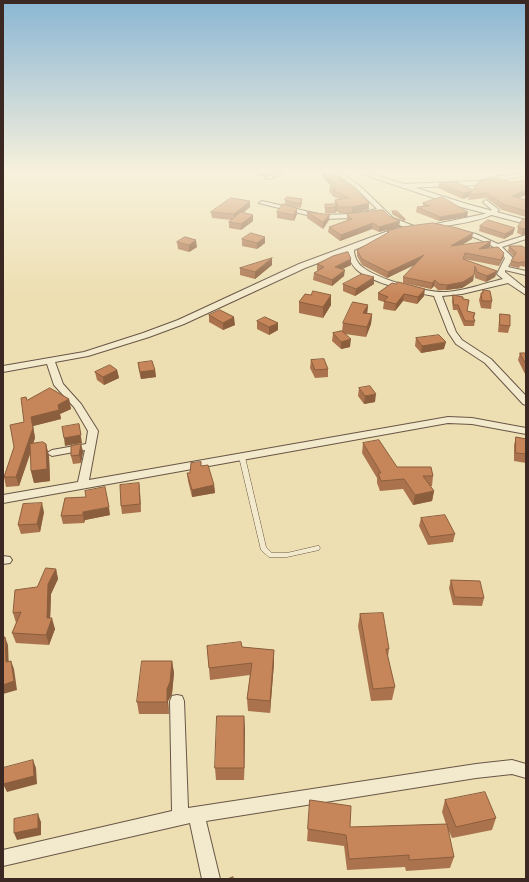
<!DOCTYPE html>
<html>
<head>
<meta charset="utf-8">
<style>
  body { margin:0 }
  #map { position:relative; width:529px; height:882px; overflow:hidden; background:#eddfb2; font-family:"IM FELL French Canon",serif }
  canvas { display:block }
  .frame { position:absolute; inset:0; border:4px solid #3b2822; pointer-events:none }
</style>
</head>
<body>
<div id="map">
<canvas width="529" height="882"></canvas>
<div class="frame"></div>
</div>
<script>
const c = document.querySelector('canvas').getContext('2d');
c.lineJoin = 'round';
function strokePath(path, color, width, dash) { c.strokeStyle = color; c.lineWidth = width; c.lineCap = dash ? 'butt' : 'round'; c.setLineDash(dash || []); c.stroke(path); }
function fillPath(path, color) { c.fillStyle = color; c.fill(path, 'evenodd'); }
const service = new Path2D(`
  M242,455L245,457L266,547L272,553H287L317,546H319L320,548L319,550L287,557H269L261,550L239,457Z`);
const minor = new Path2D(`
  M276,173H284L270,179L265,178Z
  M336,173H342L360,186L393,218L414,226V228C402,229 389,220 381,212L352,218L323,219L259,203L262,201L323,215L352,214L377,209L356,188Z
  M526,173V176L498,180L479,185L403,188L400,186L403,184L479,181L498,176Z
  M486,200L499,210C489,221 445,226 429,228L426,226L489,213L492,210L483,202Z
  M399,227L401,228V230L354,250C354,256 357,262 361,266C376,279 426,293 446,292C465,291 485,283 503,279L497,274L505,258C494,243 476,238 459,232V230L476,234L498,244L526,235V239L502,247L513,258L508,267L526,271V275L505,270V272L526,289V295L508,283L462,294L442,296L456,332L462,340L491,359L526,396V405L523,404L485,363L456,344L448,332L434,296C415,293 370,283 356,269C351,264 349,258 347,252L305,268L184,324L149,337L88,356L55,362L63,384L81,404L98,431L89,480L448,417L472,418L526,428V434L472,424L448,423L3,503V495L78,482L85,450L52,456L47,453L52,450L86,444L88,431L74,407L54,385L47,364L3,372V366L84,352L143,333L178,320L299,264Z
  M3,556L10,557L12,560L10,563L3,564Z
  M177,695L182,696L184,701L188,808L476,764L512,760L526,764V778L512,774L476,778L206,821L220,879H202L190,823L3,866V850L172,811L170,701L172,696Z`);
const tertiary = new Path2D(`
  M359,173H369L467,204L526,220V224L461,207Z`);
const wall = new Path2D(`
  M253,173H275L263,177Z
  M322,173H335L369,203V209L352,213H339L337,211L335,213H325V204H334L335,200L339,199L332,196V194L329,192L330,186H331L322,177Z
  M526,180V195L519,198L526,200V219V217L502,210L486,198L468,200L469,197L463,199L438,188L439,183L473,190Z
  M302,199V203L300,208L285,205V200Z
  M250,201V207L243,213L253,215V221L241,230L229,228V222L232,220L212,218L211,212Z
  M423,203L467,217L439,221L416,212L417,207L423,206Z
  M392,211L405,219V222L392,214Z
  M277,212L297,214L294,221L277,218Z
  M307,212L329,220L323,229L307,218Z
  M347,214L399,227L379,232L372,229L340,241L328,232L329,227L348,220H347Z
  M526,219V234L522,235L517,233L518,227Z
  M480,226L513,234L504,239L479,231Z
  M387,231L472,239L461,245L490,247L488,248L504,253L503,258L499,266L464,259L497,271L495,277L486,282L475,278L474,272L473,281L462,288L446,290H438L434,286L431,289L403,283V277L415,264L387,278L362,265L357,256V250L387,234Z
  M242,239L265,243L257,249L242,246Z
  M177,242L197,247L189,252L178,249Z
  M509,246L526,248V267L520,266L519,268L510,266L511,261L514,257L508,251Z
  M351,259V265L342,269L344,276L332,286L313,280L314,273L318,271L317,270V264Z
  M272,265L255,279L240,275V268Z
  M392,283L424,296L417,304L403,301L395,311L383,309L384,302L378,300V293Z
  M343,284H374L355,296L343,291Z
  M483,290L492,301L491,309L481,308L479,300L481,293H482Z
  M311,295H331V305L323,318L299,313V302Z
  M453,295L463,299L467,311L475,313L474,319L475,321L474,326H464L457,310H453L452,301Z
  M368,305L367,313L372,314L371,324L366,337L345,334L350,347L341,349L332,341L333,333L342,331L343,323Z
  M500,314L510,326L508,333L498,332L499,321Z
  M209,315L235,325L223,330L209,322Z
  M257,321L278,330L269,335L257,329Z
  M416,338L444,349L421,353L415,346Z
  M520,353H526V376L518,360Z
  M311,360L328,369V377L315,378L310,368Z
  M138,363L155,370L156,377L141,379L139,371Z
  M117,370L119,378L104,385L97,380L95,372Z
  M359,388L375,402L364,404L358,396Z
  M69,399L71,409L60,414L61,419L33,426L35,438L33,443L46,444L49,456L50,481L34,483L31,471V452L19,486L6,487L4,477L24,422L27,400Z
  M516,437L526,439V463L514,461V445Z
  M363,443L397,467L433,476L432,486H430L434,491L432,501L413,505L403,489L380,491L377,483V478L362,453Z
  M81,444L83,452L81,463L73,464L71,456Z
  M202,466L214,485L215,493L192,497L188,481L187,473H190Z
  M139,483L141,512L122,514L121,506Z
  M65,498L110,515L85,520L84,523L63,524L61,516Z
  M44,512L40,532L21,534L18,525Z
  M421,518L455,534L453,542L428,545L419,526Z
  M56,569L58,579L51,594L50,618L55,629L49,645L16,643L12,633L16,623L13,613L37,587Z
  M451,580L484,598L482,606L453,605L449,588Z
  M360,614L389,649L388,657L395,687L392,700L371,701L358,626Z
  M207,646L242,647L274,650V663L270,713L248,711L247,699L250,675L210,680Z
  M172,661L174,673L172,694L168,701L169,714H139L137,702Z
  M245,728L244,780H216L215,768Z
  M310,800L350,827L446,824L442,812L445,800L496,818L492,830L452,838L447,827L454,857L450,868L406,871L405,867L347,870L344,846L307,841Z`);
const shadedWall = new Path2D(`
  M263,173H275L263,177Z
  M526,190V195L511,201L512,196Z
  M472,191L469,195V197L463,199V193Z
  M302,199V203L300,208V204Z
  M250,201V207L234,220V214Z
  M369,203V209L352,213V207Z
  M337,205V211L335,213V207Z
  M297,208V214L294,221V215Z
  M468,212L467,217L439,221L440,217Z
  M330,214L329,220L323,229V222Z
  M253,215V221L241,230V224Z
  M400,221L399,227L379,232V227Z
  M373,223L372,229L340,241L341,235Z
  M515,228L513,234L504,239L505,234Z
  M526,228V234L522,235L523,229Z
  M473,233L472,239L450,252L451,246Z
  M265,237V243L257,249V243Z
  M196,240L197,247L189,252V245Z
  M491,241L490,247L477,255L479,249Z
  M504,253L503,258L499,266L501,260Z
  M424,255L423,261L387,278L388,272Z
  M272,258V265L255,279V272Z
  M351,259V265L334,273L335,267Z
  M345,270L344,276L332,286V280Z
  M497,271L495,277L486,282L487,276Z
  M474,275L473,281L462,288L446,290L447,285Z
  M374,277V284L355,296L356,289Z
  M435,280L434,286L431,289L432,283Z
  M425,289L424,296L417,304L418,297Z
  M404,294L403,301L395,311L396,304Z
  M331,295V305L323,318V307Z
  M368,305L367,315L363,313Z
  M372,314L371,324L366,337L367,327Z
  M234,317L235,325L223,330V323Z
  M278,323V330L269,335V327Z
  M351,339L350,347L341,349V342Z
  M446,342L444,349L421,353L422,346Z
  M117,370L119,378L104,385L103,377Z
  M155,370L156,377L141,379L140,372Z
  M376,394L375,402L364,404L365,396Z
  M69,399L71,409L60,414L61,419L33,426L35,438L19,486L16,477L31,417Z
  M79,424L82,443L65,446L64,438Z
  M46,444L49,456L50,481L34,483L31,471Z
  M81,444L83,452L81,463L79,455Z
  M139,483L140,491L141,512L140,504Z
  M214,485L215,493L192,497V490Z
  M434,491L432,501L413,505L415,495Z
  M42,503L44,512L40,532L37,524Z
  M109,507L110,515L85,520L84,523L83,515V512Z
  M56,569L58,579L51,594L50,624L52,618L55,629L49,645L46,635L48,584Z
  M5,637L8,645L9,670L6,662Z
  M274,650V663L270,713V701Z
  M11,661L14,669L17,690L3,694V685Z
  M172,661L174,673L172,694L168,701L169,714L167,702V689Z
  M244,716L245,728L244,780Z
  M33,760L36,768L37,784L7,792L3,784Z
  M38,814L41,822V835L17,840L14,833Z`);
const building = new Path2D(`
  M323,173H335L347,184H349L369,203L352,207H340L337,205L335,207L325,208V204H338L335,200L349,198L333,190L336,189L330,186L336,185Z
  M497,178L511,182L526,180V190L512,196L526,200V211L503,204L487,193L469,195L472,191L463,193L439,183L455,182L473,190L479,181Z
  M287,197L302,199L300,204L285,200Z
  M442,197L468,212L440,217L417,207L430,206L423,203Z
  M231,198L250,201L234,214L211,212Z
  M283,204L297,208L294,215L277,212Z
  M383,210L389,216L400,221L379,227L373,223L341,235L329,227L352,219L347,214Z
  M392,211H397L405,219Z
  M241,212L253,215L241,224L229,222Z
  M307,212L323,214H330L323,222Z
  M523,219H526V228L523,229L518,227Z
  M488,220L515,228L505,234L480,226Z
  M433,223L457,228L473,233L451,246L491,241L479,249L498,247L504,253L501,260L465,253L463,259L497,271L487,276L477,272L475,266L474,275L463,282L447,285L439,284L435,280L432,283L403,277L424,255L388,272L362,259L357,250L389,232L387,231L402,227Z
  M251,233L265,237L257,243L242,239Z
  M185,237L196,240L189,245L177,242Z
  M509,246H522L525,248H526V262H521L520,263L511,261L516,253Z
  M348,252L351,259L335,267L345,270L332,280L314,273L324,267L317,264L333,256Z
  M272,258L255,272L240,268Z
  M362,274L374,277L356,289L343,284Z
  M398,282L425,289L418,297L404,294L396,304L384,301L388,297L378,293L392,283L396,284Z
  M483,290L490,291L492,301H482L481,293H483Z
  M313,291L331,295L323,307L299,302L305,294L311,295Z
  M453,295L463,297V299L469,300L467,311L475,313L473,317L475,321H465L458,305H454Z
  M353,302L368,305L363,313L372,314L367,327L343,323Z
  M220,310L234,317L223,323L209,315Z
  M500,314L510,315V326L500,325Z
  M265,317L278,323L269,327L257,321Z
  M342,331L351,339L341,342L333,333Z
  M439,335L446,342L422,346L416,338Z
  M520,353H526V364Z
  M324,359L328,369L315,370L311,360Z
  M152,361L155,370L140,372L138,363Z
  M110,365L117,370L103,377L95,372Z
  M370,386L376,394L365,396L359,388Z
  M50,388L69,399L58,405L59,410L31,417L33,428L16,477H4L14,447L10,425L24,422L21,398L26,397L27,400Z
  M79,424L81,435L64,438L62,427Z
  M516,437L526,439V454L516,453Z
  M379,440L397,467H431L433,476H423L434,491L415,495L404,479L381,481L378,473H381L363,443Z
  M43,442L46,444L47,469L31,471L30,444Z
  M81,444L79,455L71,456V446Z
  M201,462V466L208,465L214,485L192,490L187,473H190L191,463Z
  M139,483L140,504L121,506L120,485Z
  M105,487L109,507L83,512V515L61,516L65,498L86,497L85,491Z
  M42,503L37,524L18,525L23,504Z
  M445,515L455,534L430,537L421,518Z
  M46,568L56,569L48,584L47,618H52L46,635L12,633L21,612L13,613L15,590L37,587Z
  M451,580L480,581L484,598L455,597Z
  M383,613L389,649H386L395,687L373,689L360,614Z
  M3,637H5L6,662L11,661L14,681L3,685Z
  M241,642L242,647L274,650L270,701L247,699L252,663L209,668L207,646Z
  M142,661H172L170,682L167,689V702H137Z
  M217,716H244V768H215Z
  M33,760L34,776L3,784V768Z
  M485,792L496,818L456,827L445,800Z
  M310,800L351,806L350,827L447,824L454,857L409,860V855L349,859L346,835L308,829Z
  M38,814V828L14,833V819Z
  M233,877L234,879H228Z`);
strokePath(service, '#685646', 1);
strokePath(minor, '#685646', 2);
strokePath(tertiary, '#685646', 2);
fillPath(service, '#f3eacd');
fillPath(minor, '#f3eacd');
fillPath(tertiary, '#f3eacd');
fillPath(wall, '#ab734d');
fillPath(shadedWall, '#8b5e3e');
fillPath(building, '#c78659');
strokePath(building, '#8b5e3e', 1);
const sky = c.createLinearGradient(0, 0, 0, 296);
sky.addColorStop(0, '#8ab6d4');
sky.addColorStop(0.58, '#f7f1dc');
sky.addColorStop(1, '#f7f1dc00');
c.fillStyle = sky;
c.fillRect(0, 0, 529, 296);
</script>
</body>
</html>
